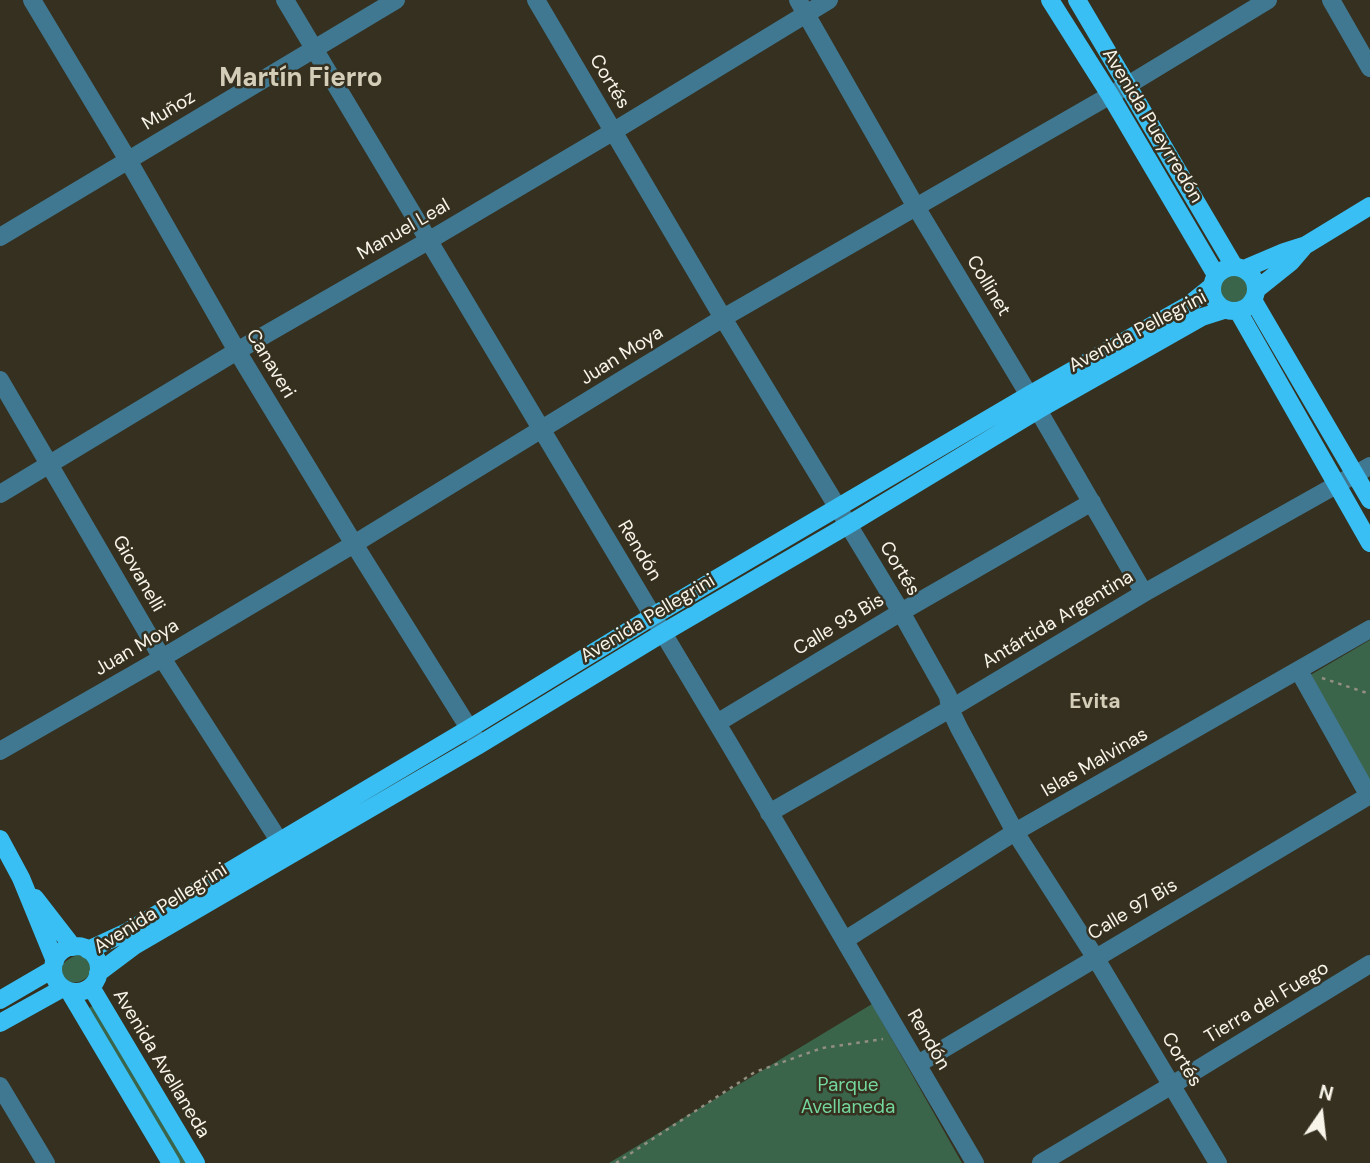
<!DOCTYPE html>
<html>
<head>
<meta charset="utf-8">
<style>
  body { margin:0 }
  #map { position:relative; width:1370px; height:1163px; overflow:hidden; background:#35301f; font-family:"DM Sans",sans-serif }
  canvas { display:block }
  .north { position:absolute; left:1286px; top:1079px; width:70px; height:70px; -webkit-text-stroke:5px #35301f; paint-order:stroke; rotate:14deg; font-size:19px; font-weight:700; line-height:28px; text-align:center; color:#f8f4e9 }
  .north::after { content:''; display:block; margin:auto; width:24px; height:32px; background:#f8f4e9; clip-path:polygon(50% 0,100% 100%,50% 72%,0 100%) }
</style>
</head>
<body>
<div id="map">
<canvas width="1370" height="1163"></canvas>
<div class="north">N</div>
</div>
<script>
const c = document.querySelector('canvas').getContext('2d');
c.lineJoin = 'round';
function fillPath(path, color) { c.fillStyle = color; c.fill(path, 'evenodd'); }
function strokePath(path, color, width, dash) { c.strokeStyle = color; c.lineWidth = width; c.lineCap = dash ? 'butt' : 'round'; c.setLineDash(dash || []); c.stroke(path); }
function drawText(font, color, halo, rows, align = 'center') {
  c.font = font + ' "DM Sans",sans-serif'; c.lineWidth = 5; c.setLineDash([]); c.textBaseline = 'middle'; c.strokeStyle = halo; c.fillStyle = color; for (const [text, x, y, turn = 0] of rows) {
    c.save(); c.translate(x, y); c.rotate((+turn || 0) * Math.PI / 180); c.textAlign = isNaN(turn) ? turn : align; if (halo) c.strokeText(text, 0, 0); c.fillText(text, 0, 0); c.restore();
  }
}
const green = new Path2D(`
  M1220 288a14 14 0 1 1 28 0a14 14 0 1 1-28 0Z
  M1370,640V781L1307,677Z
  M77,955L87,957C104,983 59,992 61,970C62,961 71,958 77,955Z
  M872,1004L962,1163H609Z
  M94,1005L188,1163H177L86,1010Z`);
const path = new Path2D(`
  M1322,678L1370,694
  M616,1163L755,1072L822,1048L883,1039`);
const minor = new Path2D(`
  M32,0L128,160L237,351L354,544L477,741
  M285,0L730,745L975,1163
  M536,0L723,318L901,612L948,696L950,709L959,728L1015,832L1095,957L1218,1163
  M798,0L916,207L1038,410L1144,593
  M1331,0L1370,68
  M0,237L396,0
  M0,380L162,658L287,853
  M0,494L237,351L428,241L614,131L829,0
  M1299,671L1369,796
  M717,723L901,612L1092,502
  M0,751L162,658L354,544L723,318L1128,85L1268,0
  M769,813L950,709L1144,593L1370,466
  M845,940L1015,832L1370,629
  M918,1064L1370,795
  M0,1086L46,1163
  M1041,1163L1172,1085L1370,964`);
const major = new Path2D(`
  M1050,0L1110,95L1216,275
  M1077,0L1234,266
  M1212 289a22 22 0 1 1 44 0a22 22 0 1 1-44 0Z
  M1244,269L1284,252L1306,245L1370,206
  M1256,290L1291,262L1303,248
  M1253,300L1370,500
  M1238,311L1370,543
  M0,839L21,878L55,961
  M35,898L73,947
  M53 969a23 23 0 1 1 46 0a23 23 0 1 1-46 0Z
  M88,950L127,932L470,728L653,616L1029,395L1190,304L1211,287
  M98,973L134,946L479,745L663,633L848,525L1038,410L1202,317L1224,310
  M91,987L196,1163
  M69,991L171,1163
  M0,1000L53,969
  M0,1023L63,988`);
const streetNames = [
  ["Cortés",609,82,59],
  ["Muñoz",169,111,-31],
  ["Avenida Pueyrredón",1152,126,59],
  ["Manuel Leal",404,230,-30],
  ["Collinet",988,286,59],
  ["Avenida Pellegrini",1138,332,-28],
  ["Juan Moya",622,356,-32],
  ["Canaveri",270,364,59],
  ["Rendón",639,551,59],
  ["Cortés",899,569,59],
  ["Giovanelli",138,574,60],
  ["Avenida Pellegrini",648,619,-31],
  ["Antártida Argentina",1058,620,-31],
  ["Calle 93 Bis",839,625,-31],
  ["Juan Moya",137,648,-30],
  ["Islas Malvinas",1095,763,-30],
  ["Avenida Pellegrini",161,909,-32],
  ["Calle 97 Bis",1133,910,-31],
  ["Tierra del Fuego",1267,1003,-31],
  ["Rendón",928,1040,60],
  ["Cortés",1181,1060,59],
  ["Avenida Avellaneda",161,1064,59]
];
const parkNames = [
  ["Parque",848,1086],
  ["Avellaneda",848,1108]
];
const neighbourhoodNames = [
  ["Evita",1095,702]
];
const districtNames = [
  ["Martín Fierro",301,79]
];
fillPath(green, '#3b654b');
strokePath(path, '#938f81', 2.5, [3.5, 5]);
strokePath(minor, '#407891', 18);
strokePath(major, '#39bff3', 18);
drawText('19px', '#f8f4e9', '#35301f', streetNames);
drawText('19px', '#74d79c', '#35301f', parkNames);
drawText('bold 21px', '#d4cdb8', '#35301f', neighbourhoodNames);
drawText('bold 26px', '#d4cdb8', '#35301f', districtNames);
</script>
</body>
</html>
